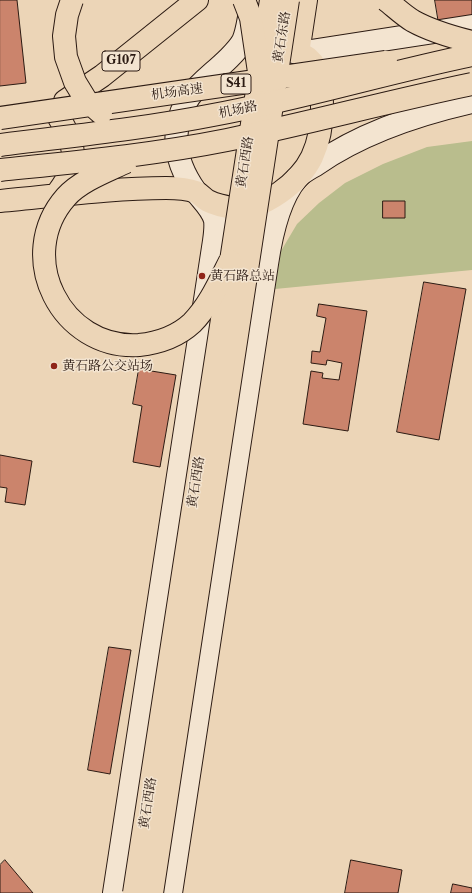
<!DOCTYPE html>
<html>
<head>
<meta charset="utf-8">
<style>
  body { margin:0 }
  canvas { display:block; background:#ecd5b7 }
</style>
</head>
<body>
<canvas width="472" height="893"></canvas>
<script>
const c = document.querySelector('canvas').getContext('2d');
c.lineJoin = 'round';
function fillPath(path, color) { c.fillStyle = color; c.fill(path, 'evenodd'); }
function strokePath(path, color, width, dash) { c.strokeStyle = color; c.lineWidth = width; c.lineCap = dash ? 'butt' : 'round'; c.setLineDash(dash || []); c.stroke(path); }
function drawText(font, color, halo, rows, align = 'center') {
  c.font = font + ' "Libre Caslon Text","Noto Serif SC",serif'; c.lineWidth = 3; c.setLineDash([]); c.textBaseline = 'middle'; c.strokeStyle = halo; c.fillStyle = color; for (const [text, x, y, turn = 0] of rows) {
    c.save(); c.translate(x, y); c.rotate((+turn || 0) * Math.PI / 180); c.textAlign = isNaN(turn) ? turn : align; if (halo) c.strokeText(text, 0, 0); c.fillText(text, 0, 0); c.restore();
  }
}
const green = new Path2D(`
  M472,141V270L275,289L281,251L297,224L319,203L345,183L383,164L427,147Z`);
const building = new Path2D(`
  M0,0H17L26,83L0,86Z
  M435,0H472V19L439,24Z
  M383,201H405V218H383Z
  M424,282L466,289L439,440L397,432Z
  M319,304L367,311L348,431L303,424L311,371L323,373L322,378L339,380L342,363L327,360L326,365L311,363L312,351L320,352L326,318L317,316Z
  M139,369L176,375L160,467L133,462L142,406L133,404Z
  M0,455L32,461L25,505L5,502L7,488L0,487Z
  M109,647L131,650L110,774L88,770Z
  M5,860L33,893H0V865Z
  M351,860L402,870L398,893H345Z
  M453,884L472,888V893H451Z`);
const secondary = new Path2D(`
  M286,50L298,53L472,26
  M114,893L214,241C215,234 216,227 215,220C212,209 203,201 196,192C183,174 174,153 177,130C182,92 205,82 229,58C234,53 239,48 243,41C247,32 248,22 250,12
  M171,893L267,264C271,237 279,199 297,178C302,172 311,168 317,164C362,133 419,114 472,102`);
const highway = new Path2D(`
  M65,101L102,76L197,0
  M55,111C76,145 82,163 55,196
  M0,201C55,196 111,188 166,188C175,188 188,189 196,192C200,194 204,199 208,201C216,205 226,207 234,208C263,211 300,182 312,157C319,142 322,124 322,107C322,92 321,69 309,59C306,56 301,54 298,53L306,0`);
const primaryBridge = new Path2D(`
  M134,893L271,0
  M152,893L288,0`);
const highwayBridge = new Path2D(`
  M72,0L67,15L64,36L66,57L75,82L86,100L101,113
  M244,0L251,18L259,72
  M386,0C395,7 403,15 413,21C431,31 452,37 472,42
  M0,118L386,62
  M0,145C71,136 142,129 213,115C300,99 385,73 472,55
  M126,162C107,171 80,181 66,197C14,256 61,350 139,345C158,343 178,336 192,323C209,306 219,283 230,261
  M0,170C76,162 152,155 227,140C309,123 390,101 472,84`);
const markers = [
  [202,276,4,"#8f2418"],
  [54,366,4,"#8f2418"]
];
const shields = [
  [121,61,38],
  [236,84,30]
];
const shieldNames = [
  ["G107",121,61],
  ["S41",236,84]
];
const streetNames = [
  ["黄石东路",282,37,-81],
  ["机场高速",177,92,-8],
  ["机场路",238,110,-12],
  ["黄石西路",245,162,-81],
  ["黄石西路",196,482,-81],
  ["黄石西路",148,803,-81]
];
const poiNames = [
  ["黄石路总站",210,276],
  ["黄石路公交站场",62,366]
];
fillPath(green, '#b9bd8d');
fillPath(building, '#cb846c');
strokePath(building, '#2c1b13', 1);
strokePath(secondary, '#2c1b13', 24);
strokePath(highway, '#2c1b13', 24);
strokePath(secondary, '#f3e4d0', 22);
strokePath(highway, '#ecd5b7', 22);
strokePath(primaryBridge, '#2c1b13', 24, []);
strokePath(highwayBridge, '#2c1b13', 24, []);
strokePath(primaryBridge, '#ecd5b7', 22);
strokePath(highwayBridge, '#ecd5b7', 22);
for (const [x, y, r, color] of markers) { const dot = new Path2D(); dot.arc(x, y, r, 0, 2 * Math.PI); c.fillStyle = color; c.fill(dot); strokePath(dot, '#f3e4d0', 1.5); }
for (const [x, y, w] of shields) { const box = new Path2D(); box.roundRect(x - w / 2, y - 10, w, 20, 3); c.fillStyle = '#f3e4d0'; c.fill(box); strokePath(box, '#2c1b13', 1); }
drawText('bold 12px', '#2c1b13', null, shieldNames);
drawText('13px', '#2c1b13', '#f3e4d0', streetNames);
drawText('13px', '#2c1b13', '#f3e4d0', poiNames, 'left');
</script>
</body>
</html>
